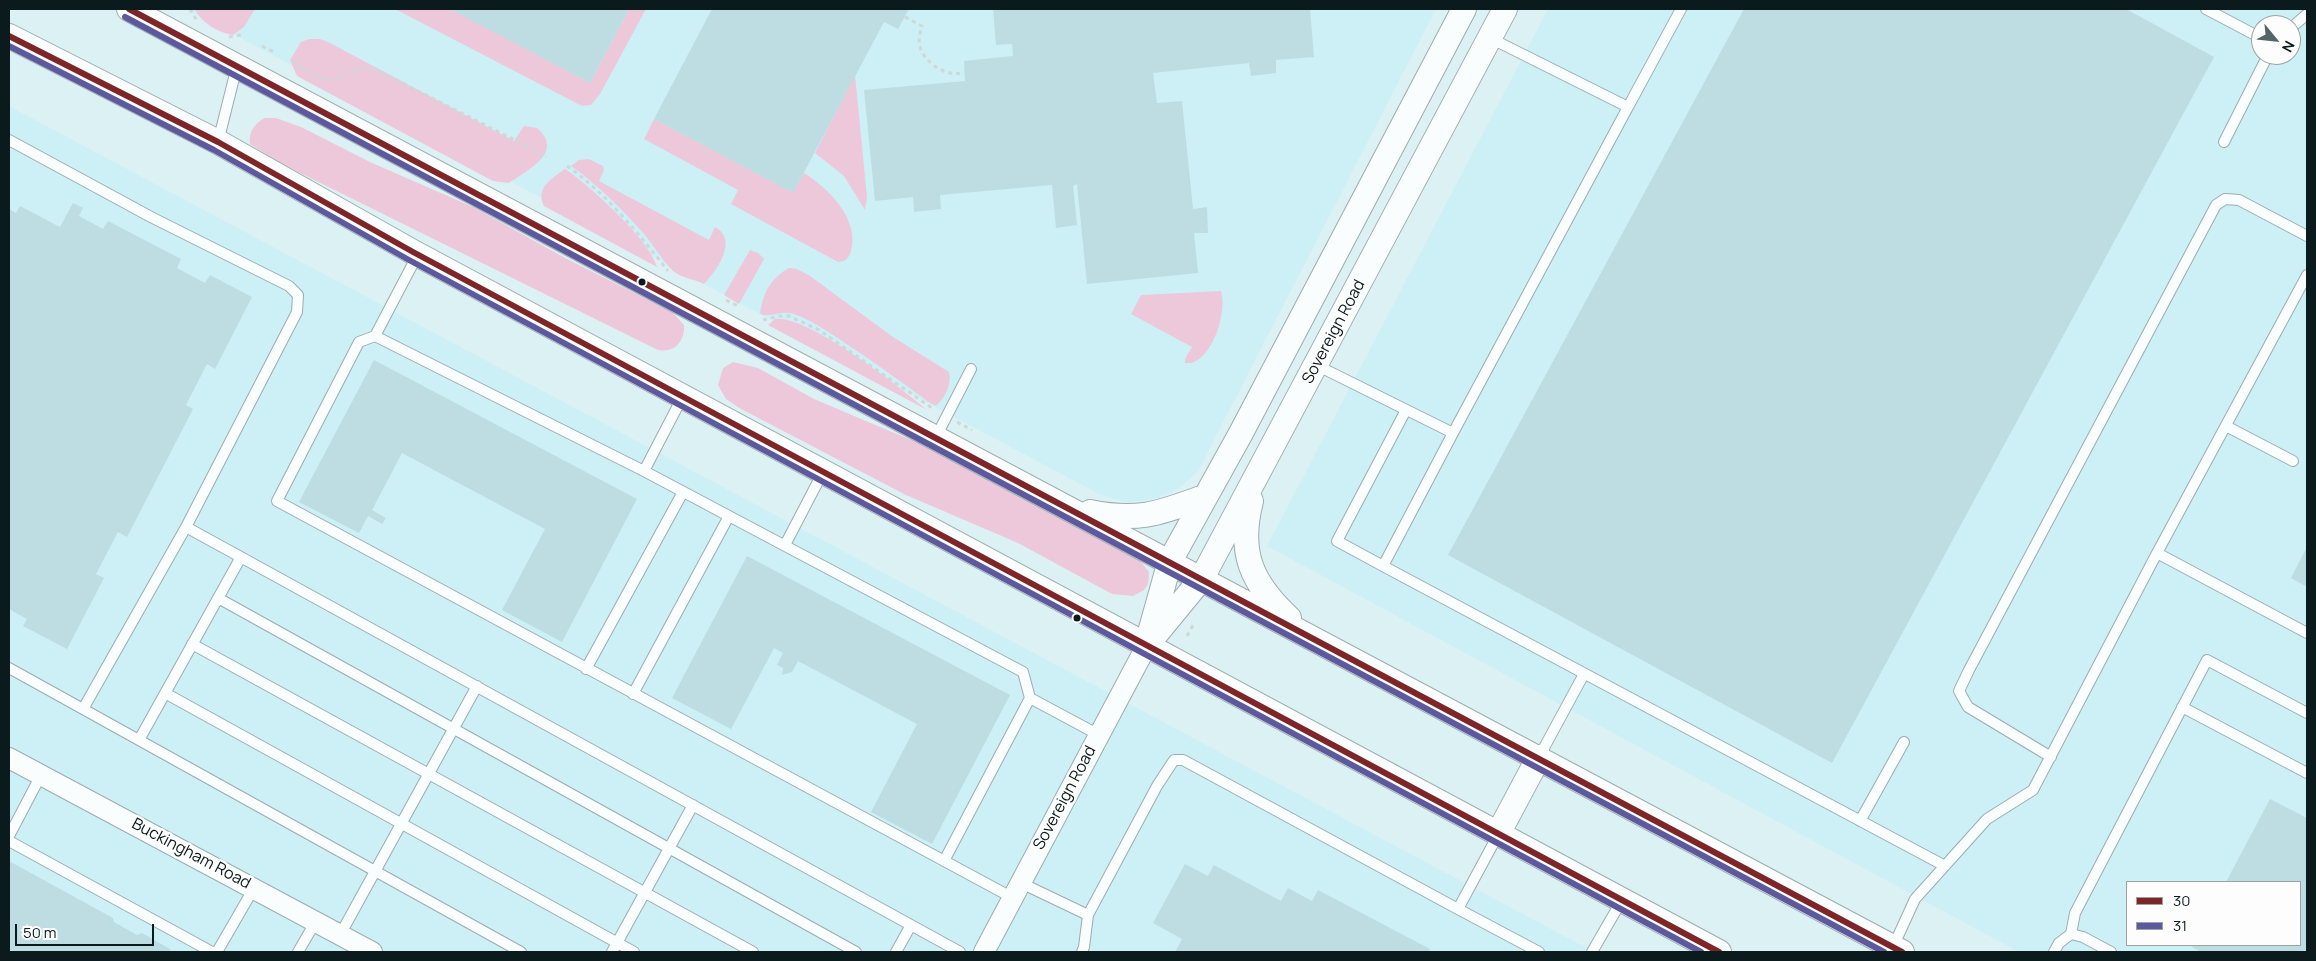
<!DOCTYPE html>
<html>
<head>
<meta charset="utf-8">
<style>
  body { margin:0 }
  #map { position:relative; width:2316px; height:961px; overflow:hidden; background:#dcf1f4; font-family:Manrope,sans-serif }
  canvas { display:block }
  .frame { position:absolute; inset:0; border:10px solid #0b1a1c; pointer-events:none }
  .legend { position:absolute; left:2126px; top:881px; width:175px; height:65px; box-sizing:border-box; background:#fdfdfd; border:1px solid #9ca2a3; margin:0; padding:6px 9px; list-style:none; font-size:15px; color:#0b1a1c }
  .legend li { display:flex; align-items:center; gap:10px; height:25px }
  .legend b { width:25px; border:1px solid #9ca2a3 }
  .north { position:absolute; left:2251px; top:15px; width:50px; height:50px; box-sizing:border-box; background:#fdfdfd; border:1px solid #9ca2a3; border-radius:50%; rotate:118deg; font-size:14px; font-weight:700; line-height:20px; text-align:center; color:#0b1a1c }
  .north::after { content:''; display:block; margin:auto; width:18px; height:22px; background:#546568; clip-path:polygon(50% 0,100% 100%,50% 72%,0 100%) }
  .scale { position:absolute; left:15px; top:924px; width:139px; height:22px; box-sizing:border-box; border:2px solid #0b1a1c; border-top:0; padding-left:6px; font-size:15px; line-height:18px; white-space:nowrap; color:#0b1a1c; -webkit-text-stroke:4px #fdfdfd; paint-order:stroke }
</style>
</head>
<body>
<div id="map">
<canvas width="2316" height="961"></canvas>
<div class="frame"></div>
<ul class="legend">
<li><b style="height:6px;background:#7d2527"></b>30</li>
<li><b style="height:6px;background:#5c599d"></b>31</li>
</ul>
<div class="north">N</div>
<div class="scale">50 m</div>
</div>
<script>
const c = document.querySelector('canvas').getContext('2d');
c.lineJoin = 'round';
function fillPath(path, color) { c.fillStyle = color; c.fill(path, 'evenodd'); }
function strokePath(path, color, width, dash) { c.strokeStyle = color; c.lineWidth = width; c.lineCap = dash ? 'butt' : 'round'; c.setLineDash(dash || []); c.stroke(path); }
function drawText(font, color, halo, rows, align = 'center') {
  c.font = font + ' Manrope,sans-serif'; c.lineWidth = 5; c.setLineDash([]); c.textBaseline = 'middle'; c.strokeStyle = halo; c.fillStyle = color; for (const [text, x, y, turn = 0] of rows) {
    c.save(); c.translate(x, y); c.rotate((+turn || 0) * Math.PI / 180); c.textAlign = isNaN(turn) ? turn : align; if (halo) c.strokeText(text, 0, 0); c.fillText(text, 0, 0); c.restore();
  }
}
const built = new Path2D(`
  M186,9H1436L1198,471L1178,489L1154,499L1127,502L1101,495Z
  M1548,9H2307V952H2019L1267,546ZM2261,25H2291V55H2261ZM2127,882H2300V945H2127Z
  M9,106L1594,952H9Z`);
const green = new Path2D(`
  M195,9H255L244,27L233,35C219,33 200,22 195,9Z
  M395,9H453L590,83L629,9H646L600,94L591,105L582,106Z
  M309,39H320L330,43L514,141L524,126L537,128C565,152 528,170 509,183L493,181L297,76L290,60L301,42Z
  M855,75L867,197L865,210L844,176L815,153Z
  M265,118H276L301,127L370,162L475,208L565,258L672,312L684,325C685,341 675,353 658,350L278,162L250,144C248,132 255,123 265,118Z
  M654,119L793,192L804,173C828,188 860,219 851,251C849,258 845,262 838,262L731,204L738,190L644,139Z
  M589,159L603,166L604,170L599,181L709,240L715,227C739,240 717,270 704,284C694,279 681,278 673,271C662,260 654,246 644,234C622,209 598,185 571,166L579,160Z
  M565,169C588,184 651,241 657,267L544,206C535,188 551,179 565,169Z
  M750,250L758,253L764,259L739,304L724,295Z
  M789,268L797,269L810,276L893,337L949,372C952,385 945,397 936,406L930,403C906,385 882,368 857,351C837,338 816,322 794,314C782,310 770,318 760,314C763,293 770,279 789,268Z
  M1221,291C1227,312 1214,355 1192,363H1185V359L1192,347L1131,314L1141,295Z
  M775,319C808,315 900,387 927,410L768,325Z
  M733,362L758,368L814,399L918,443L1121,548L1138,558L1149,572L1148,584L1144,590L1133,596L1112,594L1018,543L906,495L741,409L726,399L718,385L723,368Z`);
const building = new Path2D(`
  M450,9H629L590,83Z
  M712,9H909L898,29L884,22L793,193L654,119Z
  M993,9H1310L1314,57L1276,60V73L1251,76L1249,63L1153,73L1157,103L1182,101L1193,209L1207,207L1208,233H1194L1198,273L1087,284L1077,184L1073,186L1077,225L1056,228L1052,185L940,195L941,209L914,212L913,197L875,201L864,90L965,81L964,61L1013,56L1012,44L996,45Z
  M1744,9H2126L2214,57L1832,763L1448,555Z
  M73,203L83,208L79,216L103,229L108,221L181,259L177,268L205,283L210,275L252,297L215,369L207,364L186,405L193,409L127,537L118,532L96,574L104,578L67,649L23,626L27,619L9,609V209L16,213L20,206L60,227Z
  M374,360L637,499L562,642L502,610L545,529L402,453L372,510L386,518L382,524L368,516L359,533L299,502Z
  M2307,547V587L2291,578Z
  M747,556L1010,695L932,844L871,812L917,724L798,661L792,672L782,675L783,668L777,665L783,653L774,648L731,729L672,698Z
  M2270,799L2307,818V952H2201L2192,947L2193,945H2300V882H2226Z
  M9,861L113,918L114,922L137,935L142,933L170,949L171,952H9Z
  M1185,864L1208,876L1214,865L1281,901L1288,888L1312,901L1318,890L1430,949L1428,952H1175L1182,939L1153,923Z`);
const path = new Path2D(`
  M190,9L197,21
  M905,17L922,26C920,33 918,39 920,46C923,62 948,79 964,72
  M229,37L241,35
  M262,46L276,53
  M293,62C303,68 321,81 333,79C347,76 357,67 371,67L546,156
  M567,166C607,194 638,233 668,271
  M726,300L738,306
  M763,320L779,316H789L819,330L932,408
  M957,422L972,430
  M1187,636L1195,622`);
const service = new Path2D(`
  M2206,9L2261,38
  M2291,28L2306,15
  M1628,107L1681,9
  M9,140L151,217L289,286L298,295L297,312L186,527
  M218,142L237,66
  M2224,142L2268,55
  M418,254L375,336L359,342L277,501L1013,898
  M2307,275L2157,553L2307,633
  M375,336L644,471L1023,672L1030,698L1099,735
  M1316,365L1453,433L1383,566L1945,866
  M2226,426L2293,461
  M1453,433L1628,107L1490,38
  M936,437L971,369
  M644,471L683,396
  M785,545L823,472
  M1383,566L1337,541L1406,410
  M218,598L856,952
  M192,644L753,952
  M9,668L83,709L186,527L960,952
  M586,669L683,492
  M165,693L634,952
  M633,694L729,516
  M2182,707L2307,773
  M83,709L521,952
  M139,740L241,557
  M1539,757L1584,674
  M2051,757L1968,707L1959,691L1969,670L2216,205L2225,199L2239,200L2307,236
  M1860,821L1904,742
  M1499,833L1458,909L1539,952
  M9,836L41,775
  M9,841L212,952
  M944,861L1030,698
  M1021,883L1088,915
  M2071,934L2075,913L2207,660L2307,713
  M340,935L477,686
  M1893,947L1915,899L1987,819L2033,790L2157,553
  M217,952L254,888
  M298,952L316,921
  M612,952L693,805
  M896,952L911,925
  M1082,952L1084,947L1088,915L1157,786L1174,760H1183L1458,909
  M1592,952L1622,900
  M2054,952L2059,943L2071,934L2083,937L2111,952`);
const minor = new Path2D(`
  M9,758L372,952
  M984,952L1147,645`);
const tertiary = new Path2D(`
  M129,9L1902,952
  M9,36L218,142L413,252L1719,952
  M1251,501C1238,552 1251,583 1289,618
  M1090,512C1138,522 1160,513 1204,497
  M1149,636L1170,561L1241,433L1464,9
  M1147,645L1202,578L1505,9
  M1499,832L1539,757`);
const bus1 = new Path2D(`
  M129,9L1902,952
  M9,36L218,142L413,252L1719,952`);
const bus2 = new Path2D(`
  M125,17L1884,952
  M9,46L214,150L409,260L1701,952`);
const markers = [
  [642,282,4.5,"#0b1a1c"],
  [1077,618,4.5,"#0b1a1c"]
];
const streetNames = [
  ["Sovereign Road",1334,332,-62],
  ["Sovereign Road",1065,798,-62],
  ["Buckingham Road",191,854,28]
];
fillPath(built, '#ccf0f6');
fillPath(green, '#edc8db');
fillPath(building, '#bedde2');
strokePath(service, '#9cacaf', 12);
strokePath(minor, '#9cacaf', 22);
strokePath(tertiary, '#9cacaf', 26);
strokePath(path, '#d0d7d7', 3, [4, 4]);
strokePath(service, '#fafdfd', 10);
strokePath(minor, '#fafdfd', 20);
strokePath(tertiary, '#fafdfd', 24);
strokePath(bus1, '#7d2527', 6);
strokePath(bus2, '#5c599d', 6);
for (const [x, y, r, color] of markers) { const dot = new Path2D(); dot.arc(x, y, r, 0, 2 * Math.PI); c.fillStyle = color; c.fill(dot); strokePath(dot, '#fdfdfd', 2); }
drawText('16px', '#0b1a1c', '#fdfdfd', streetNames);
</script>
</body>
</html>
